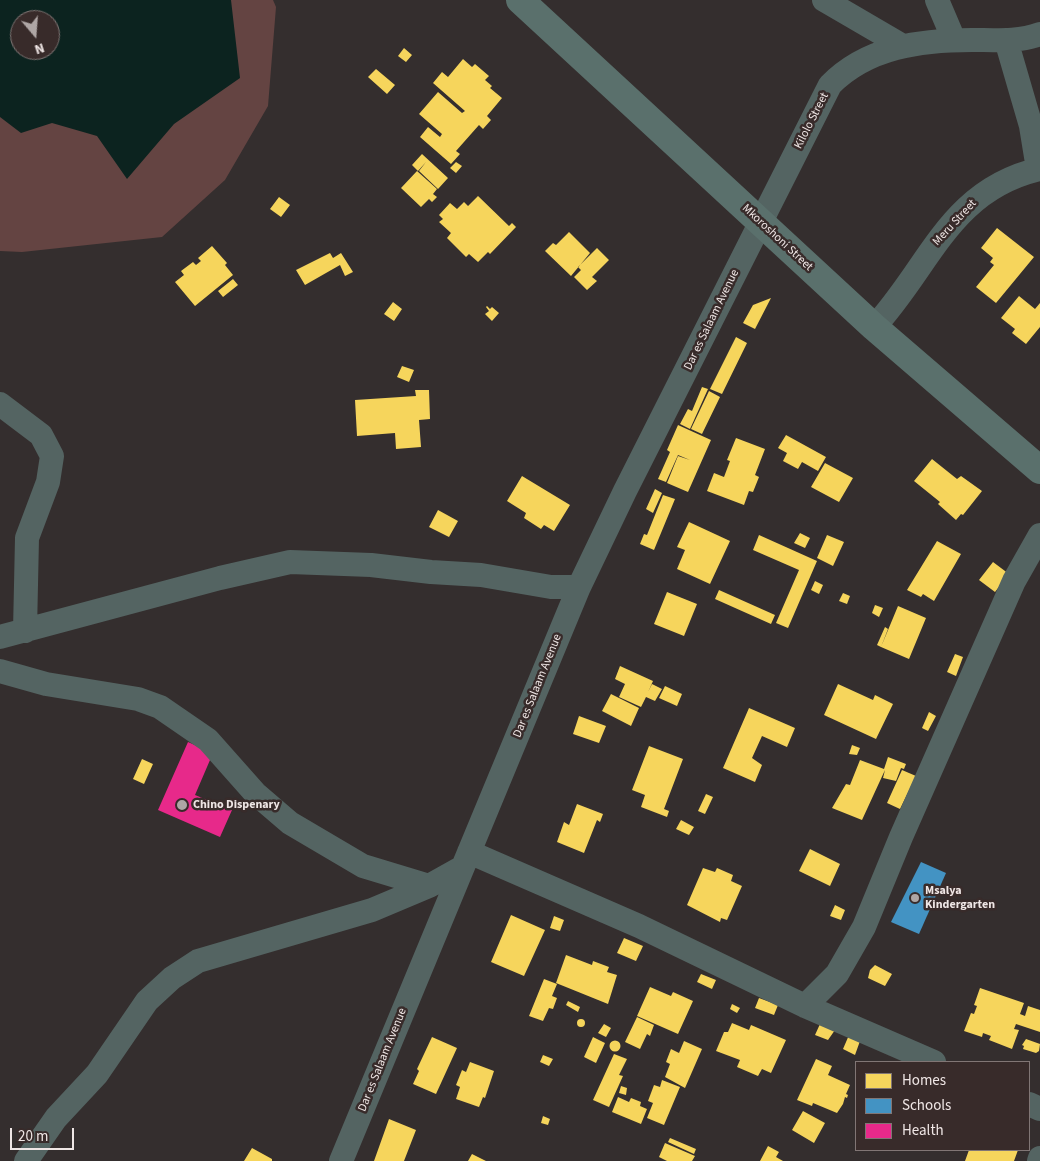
<!DOCTYPE html>
<html>
<head>
<meta charset="utf-8">
<style>
  body { margin:0 }
  #map { position:relative; width:1040px; height:1161px; overflow:hidden; background:#342e2e; font-family:"Source Sans 3",sans-serif }
  canvas { display:block }
  .legend { position:absolute; left:855px; top:1061px; width:175px; height:90px; box-sizing:border-box; background:#382b2a; border:1px solid #817675; margin:0; padding:6px 9px; list-style:none; font-size:15px; color:#efe6e5 }
  .legend li { display:flex; align-items:center; gap:10px; height:25px }
  .legend b { width:25px; border:1px solid #817675 }
  .north { position:absolute; left:10px; top:10px; width:50px; height:50px; box-sizing:border-box; background:#382b2a; border:1px solid #817675; border-radius:50%; rotate:162deg; font-size:14px; font-weight:700; line-height:20px; text-align:center; color:#efe6e5 }
  .north::after { content:''; display:block; margin:auto; width:18px; height:22px; background:#aea6a5; clip-path:polygon(50% 0,100% 100%,50% 72%,0 100%) }
  .scale { position:absolute; left:10px; top:1128px; width:64px; height:22px; box-sizing:border-box; border:2px solid #efe6e5; border-top:0; padding-left:6px; font-size:15px; line-height:18px; white-space:nowrap; color:#efe6e5; -webkit-text-stroke:4px #382b2a; paint-order:stroke }
</style>
</head>
<body>
<div id="map">
<canvas width="1040" height="1161"></canvas>
<ul class="legend">
<li><b style="height:14px;background:#f6d55c"></b>Homes</li>
<li><b style="height:14px;background:#4393c3"></b>Schools</li>
<li><b style="height:14px;background:#e7298a"></b>Health</li>
</ul>
<div class="north">N</div>
<div class="scale">20 m</div>
</div>
<script>
const c = document.querySelector('canvas').getContext('2d');
c.lineJoin = 'round';
function fillPath(path, color) { c.fillStyle = color; c.fill(path, 'evenodd'); }
function strokePath(path, color, width, dash) { c.strokeStyle = color; c.lineWidth = width; c.lineCap = dash ? 'butt' : 'round'; c.setLineDash(dash || []); c.stroke(path); }
function drawText(font, color, halo, rows, align = 'center') {
  c.font = font + ' "Source Sans 3",sans-serif'; c.lineWidth = 5; c.setLineDash([]); c.textBaseline = 'middle'; c.strokeStyle = halo; c.fillStyle = color; for (const [text, x, y, turn = 0] of rows) {
    c.save(); c.translate(x, y); c.rotate((+turn || 0) * Math.PI / 180); c.textAlign = isNaN(turn) ? turn : align; if (halo) c.strokeText(text, 0, 0); c.fillText(text, 0, 0); c.restore();
  }
}
const green = new Path2D(`
  M0,0H273L276,7L268,106L225,180L162,237L22,252L0,251ZM20,20H50V50H20Z`);
const water = new Path2D(`
  M0,0H231L240,78L174,124L127,179L97,136L52,123L21,133L0,117ZM20,20H50V50H20Z`);
const homes = new Path2D(`
  M404,48L412,55L406,62L398,56Z
  M463,59L472,67L475,64L489,76L485,80L492,86L490,88L502,98L487,116L491,120L483,129L479,125L456,151L460,154L451,164L420,137L428,127L440,137L442,134L419,114L438,92L462,113L465,111L433,83L442,72L448,77Z
  M376,69L395,85L387,94L368,77Z
  M422,154L448,178L438,189L419,171L426,162L418,171L412,165Z
  M456,162L462,166L456,173L450,168Z
  M417,171L437,189L433,194L437,197L432,202L429,199L421,207L401,188Z
  M478,196L509,226L512,223L516,227L490,254L488,252L478,262L469,254L466,257L447,238L451,233L439,222L443,219L439,215L450,203L457,209L464,202L468,206Z
  M279,197L290,205L281,217L270,209Z
  M997,228L1034,257L996,303L976,287L994,265L990,262L993,258L981,248Z
  M569,232L590,253L571,276L545,251L553,243L556,245Z
  M212,246L227,263L225,265L233,275L195,306L175,282L184,275L181,271L193,262L196,265L201,261L198,258Z
  M597,248L609,260L592,277L597,281L587,290L574,277L581,270L578,267Z
  M330,253L333,258L341,253L353,272L345,276L340,265L305,285L296,270Z
  M233,279L238,285L223,297L218,291Z
  M1019,296L1035,309L1040,303V327L1026,344L1012,333L1015,329L1001,318Z
  M771,298L755,329L743,323L753,305Z
  M393,302L402,309L394,321L384,314Z
  M487,306L490,309L492,307L499,313L492,321L485,314L489,311L486,307Z
  M736,337L747,343L722,394L710,389Z
  M402,366L414,370L409,382L397,377Z
  M702,387L708,389L690,429L680,424L688,409L692,411Z
  M415,390H429L430,419L419,420L421,447L396,449L395,433L357,436L355,400L416,396Z
  M709,391L720,397L702,434L691,429Z
  M678,425L711,440L688,492L667,483L678,456L690,460L678,455L666,482L658,479L670,452L667,450Z
  M786,435L826,457L818,471L802,462L798,469L783,461L787,453L778,448Z
  M736,438L765,449L755,475L759,477L753,492L749,491L744,505L707,491L714,473L724,477L730,461L727,460Z
  M932,459L957,479L961,476L982,491L963,515L961,514L956,520L938,504L940,502L914,481Z
  M825,463L853,478L839,502L811,487Z
  M522,476L570,505L554,531L544,525L541,529L524,518L526,513L507,501Z
  M655,489L662,493L653,513L646,509Z
  M663,495L675,499L654,550L640,544L644,534L647,535Z
  M438,510L458,521L449,537L429,527Z
  M689,522L730,541L710,584L677,569L685,550L677,547Z
  M800,533L810,538L805,548L794,543Z
  M759,535L817,561L788,628L776,623L799,570L753,550Z
  M827,535L844,542L833,566L817,558Z
  M937,541L961,554L934,601L923,594L921,597L907,590Z
  M993,562L1009,574L995,592L979,580Z
  M815,581L823,585L819,594L811,590Z
  M719,590L775,615L771,624L715,599Z
  M667,592L697,604L684,636L654,624Z
  M843,593L850,596L847,604L839,601Z
  M875,605L883,608L879,617L872,613Z
  M898,606L926,618L909,659L881,647Z
  M885,627L888,629L881,647L877,645Z
  M955,654L963,657L956,676L947,672Z
  M620,666L653,681L648,692L652,684L662,689L655,701L646,697L641,707L619,697L625,684L615,679Z
  M838,684L873,700L875,695L893,704L876,739L824,715Z
  M665,686L682,694L677,706L659,698Z
  M611,694L639,708L631,726L602,711Z
  M749,708L795,728L787,747L762,736L752,758L762,765L755,782L723,768Z
  M929,712L936,716L928,731L922,728Z
  M579,716L606,726L599,743L573,734Z
  M852,745L860,748L857,755L849,754Z
  M649,746L683,759L664,809L669,811L667,817L641,807L645,795L632,790Z
  M888,757L906,764L904,769L901,768L896,781L883,778L885,770L862,820L832,808L846,784L850,785L860,760L884,769Z
  M142,759L153,764L144,784L133,779Z
  M902,770L916,776L900,809L887,803Z
  M706,794L713,797L705,814L698,811Z
  M577,804L603,814L600,822L597,820L584,853L557,842L564,822L569,825Z
  M681,820L694,827L689,835L676,829Z
  M810,849L840,864L830,886L799,871Z
  M703,868L715,872L717,868L733,875L731,881L742,886L727,920L721,918L720,922L687,905Z
  M835,905L845,910L841,920L830,916Z
  M511,915L545,930L524,976L491,962Z
  M554,916L564,920L560,931L550,928Z
  M624,938L643,946L636,961L617,953Z
  M566,955L592,965L593,961L609,967L607,972L617,975L608,1004L556,983Z
  M875,965L892,974L885,986L868,978L870,970Z
  M701,974L716,980L712,989L697,982Z
  M544,979L557,984L552,996L557,998L553,1009L549,1008L543,1021L529,1016Z
  M650,987L671,996L673,992L693,1001L678,1034L637,1016Z
  M980,988L1024,1003L1020,1014L1025,1016L1028,1006L1040,1010V1032L1016,1024L1014,1029L1019,1030L1012,1049L989,1040L991,1036L983,1033L982,1037L964,1031L971,1013L974,1014L977,1006L974,1005Z
  M759,998L778,1005L774,1015L755,1008Z
  M568,1001L580,1007L578,1012L566,1005Z
  M732,1004L740,1008L737,1013L730,1009Z
  M637,1017L654,1025L650,1036L647,1034L640,1049L625,1042Z
  M577 1023a4 4 0 1 1 8 0a4 4 0 1 1-8 0Z
  M732,1023L749,1030L751,1025L786,1040L771,1073L762,1069L758,1076L737,1067L740,1060L716,1051L724,1032H728Z
  M604,1024L611,1028L606,1037L598,1033Z
  M820,1024L835,1030L828,1040L815,1035Z
  M849,1035L860,1041L855,1055L843,1049Z
  M432,1037L457,1048L436,1094L413,1084L419,1071L417,1069Z
  M593,1037L605,1043L596,1063L584,1057Z
  M1026,1039L1040,1044L1039,1051L1036,1053L1023,1049L1024,1046L1022,1045Z
  M609.5 1046a5.5 5.5 0 1 1 11 0a5.5 5.5 0 1 1-11 0Z
  M684,1041L702,1049L685,1088L665,1077L670,1064L666,1062L671,1049L679,1053Z
  M614,1054L627,1059L619,1075L623,1076L609,1107L593,1100Z
  M543,1055L553,1059L549,1066L540,1062Z
  M816,1059L832,1066L828,1075L850,1085L846,1094L848,1095L847,1098L845,1097L843,1104L837,1113L813,1103L812,1106L797,1100Z
  M470,1062L494,1071L485,1098L483,1097L479,1107L456,1099L460,1087L456,1085L462,1070L466,1072Z
  M662,1080L680,1087L664,1125L647,1118L653,1103L648,1101L654,1085L660,1087Z
  M621,1086L627,1088L626,1095L619,1093Z
  M618,1097L629,1102L631,1098L641,1102L640,1106L647,1109L641,1124L612,1112Z
  M803,1111L825,1123L814,1143L792,1130Z
  M543,1116L550,1119L548,1125L541,1123Z
  M389,1119L416,1130L404,1161H374Z
  M670,1138L696,1149L694,1154L668,1142Z
  M665,1143L695,1156L692,1161H667L659,1157Z
  M768,1146L779,1152L776,1157L783,1161H760Z
  M252,1148L272,1159V1161H244Z
  M969,1150H1018L1014,1161H965Z
  M472,1154L486,1161H468Z`);
const schools = new Path2D(`
  M921,862L946,873L919,934L891,922Z`);
const health = new Path2D(`
  M188,742L213,753L195,795L232,810L220,837L158,810Z`);
const street = new Path2D(`
  M824,0L903,46
  M937,0L954,40
  M1006,40L1031,126L1038,169
  M874,327C930,267 949,190 1040,169
  M0,404L41,435L52,456L48,482L27,538L25,631
  M0,637L220,578L290,562L371,565L431,572L481,575L551,587H579
  M0,671L46,684L138,699L160,707L208,740L255,793L290,823L363,866L429,886
  M469,852L639,926L805,1006L934,1062
  M805,1006L837,974L864,927L901,837L1014,581L1040,535
  M1029,1104L1040,1109
  M26,1161L56,1118L97,1074L147,1001L172,978L198,961L372,910L429,886L463,867
  M341,1161L579,587L625,491L830,85C867,47 921,40 972,40C995,40 1018,42 1040,34
  M1039,1161L1040,1158`);
const secondary = new Path2D(`
  M520,0L874,327L1040,470`);
const markers = [
  [182,805,6,"#aea6a5"],
  [915,898,5,"#aea6a5"]
];
const streetNames = [
  ["Kilolo Street",812,121,-63],
  ["Meru Street",955,223,-47],
  ["Mkoroshoni Street",777,238,43],
  ["Dar es Salaam Avenue",712,320,-64],
  ["Dar es Salaam Avenue",538,686,-68],
  ["Dar es Salaam Avenue",383,1060,-68]
];
const poiNames = [
  ["Chino Dispenary",193,805],
  ["Msalya",925,891],
  ["Kindergarten",925,905]
];
fillPath(green, '#644442');
fillPath(water, '#0c231f');
fillPath(homes, '#f6d55c');
fillPath(schools, '#4393c3');
fillPath(health, '#e7298a');
strokePath(street, '#546462', 24);
strokePath(secondary, '#5a706c', 28);
for (const [x, y, r, color] of markers) { const dot = new Path2D(); dot.arc(x, y, r, 0, 2 * Math.PI); c.fillStyle = color; c.fill(dot); strokePath(dot, '#382b2a', 2); }
drawText('12px', '#efe6e5', '#382b2a', streetNames);
drawText('bold 12px', '#efe6e5', '#382b2a', poiNames, 'left');
</script>
</body>
</html>
